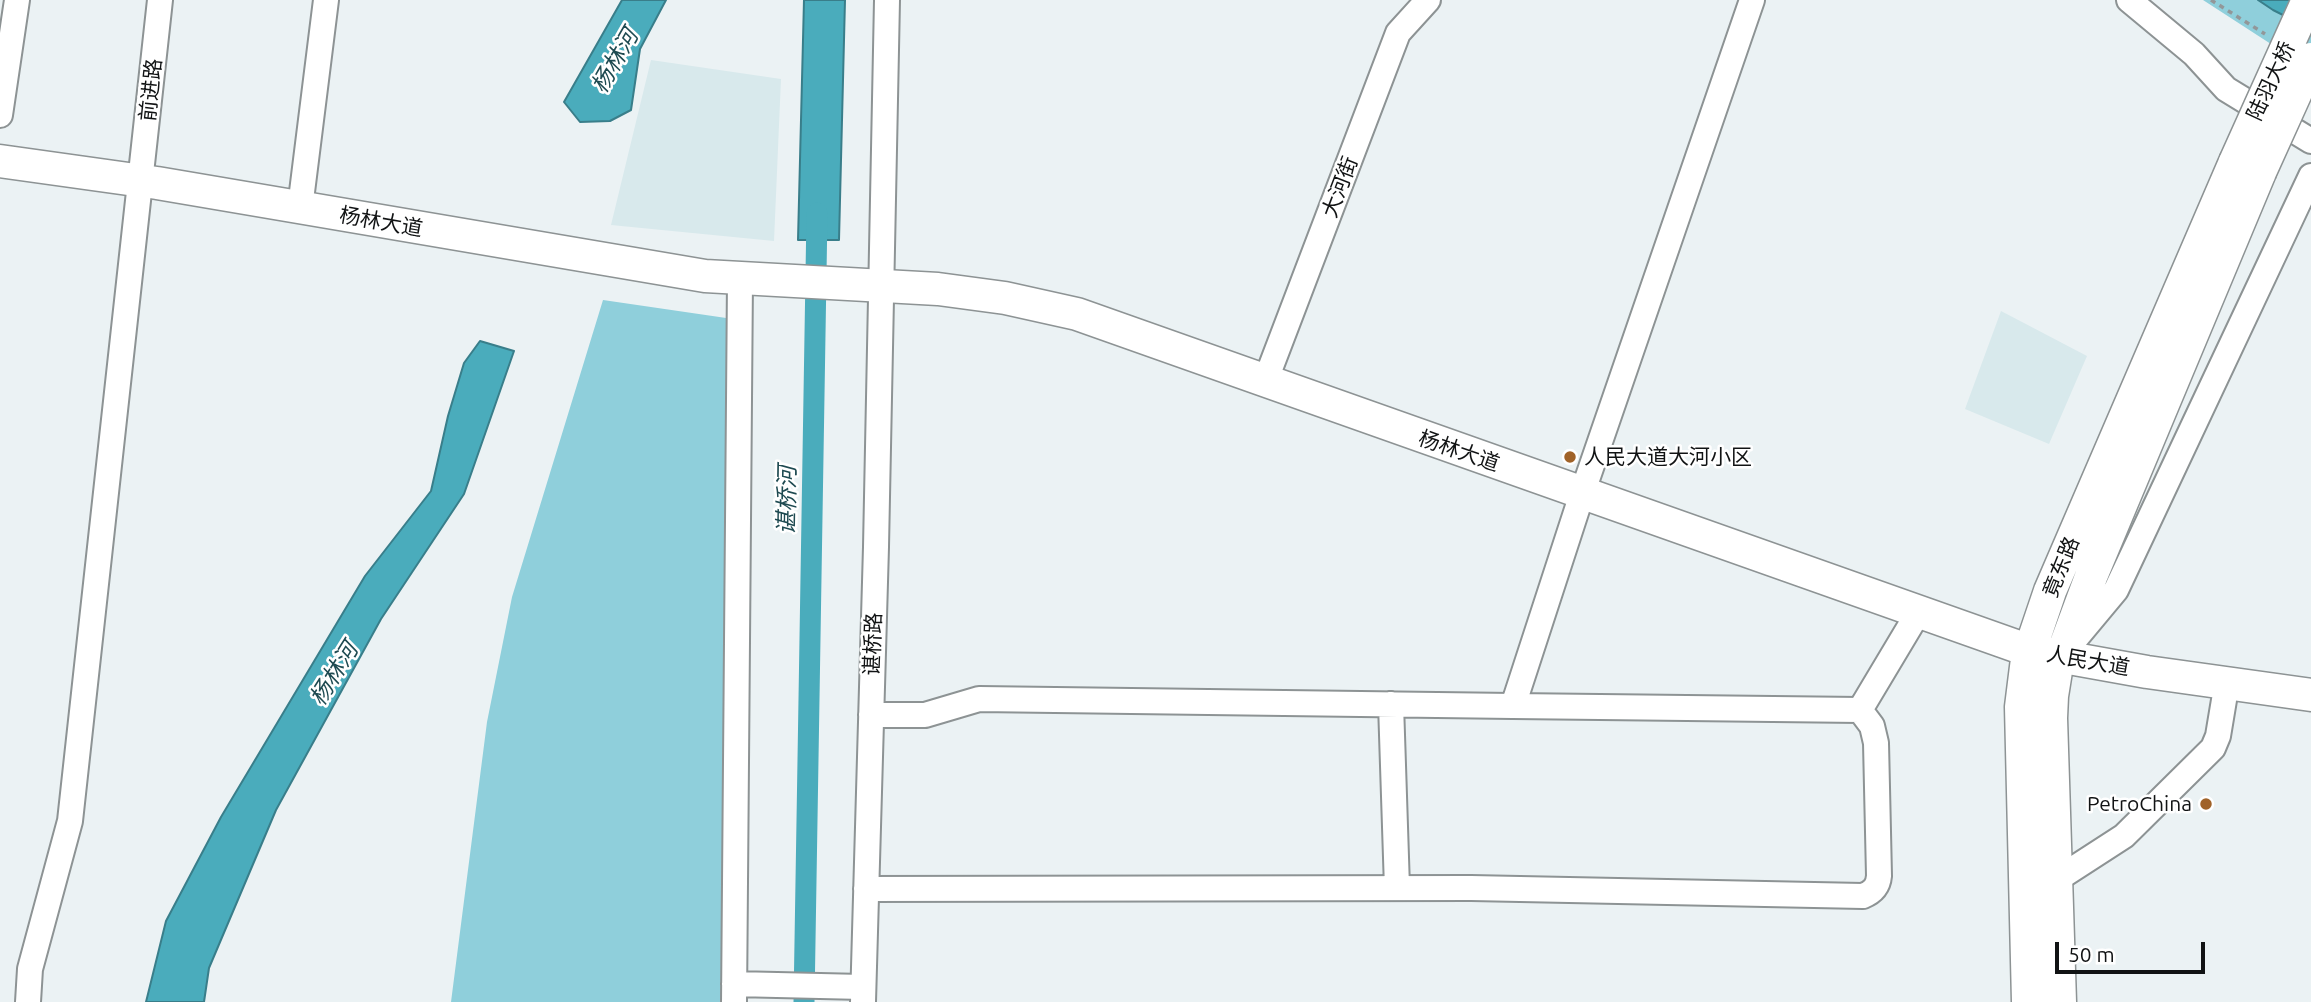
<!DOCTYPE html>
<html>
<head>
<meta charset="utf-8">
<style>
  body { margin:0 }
  #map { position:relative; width:2311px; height:1002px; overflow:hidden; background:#ebf2f4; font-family:Ubuntu,sans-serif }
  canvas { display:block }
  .scale { position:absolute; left:2055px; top:942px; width:150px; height:32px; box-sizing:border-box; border:4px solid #111314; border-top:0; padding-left:9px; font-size:21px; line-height:24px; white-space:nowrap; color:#111314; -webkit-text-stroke:5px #fff; paint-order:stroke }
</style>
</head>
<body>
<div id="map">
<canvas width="2311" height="1002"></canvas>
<div class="scale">50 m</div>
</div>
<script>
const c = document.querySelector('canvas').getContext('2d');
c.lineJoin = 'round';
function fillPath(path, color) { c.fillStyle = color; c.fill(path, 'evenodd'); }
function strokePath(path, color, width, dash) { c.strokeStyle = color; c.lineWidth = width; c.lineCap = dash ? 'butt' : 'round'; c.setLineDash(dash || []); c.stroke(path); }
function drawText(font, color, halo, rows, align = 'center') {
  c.font = font + ' Ubuntu,"Noto Sans SC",sans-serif'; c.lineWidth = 5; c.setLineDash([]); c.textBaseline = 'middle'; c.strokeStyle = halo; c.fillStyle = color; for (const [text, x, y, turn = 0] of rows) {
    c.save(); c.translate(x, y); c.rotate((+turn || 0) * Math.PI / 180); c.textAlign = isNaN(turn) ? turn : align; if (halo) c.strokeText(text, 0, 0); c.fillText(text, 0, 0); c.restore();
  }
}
const built = new Path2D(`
  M651,60L781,79L774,241L611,225Z
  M2001,311L2087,356L2049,444L1965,409Z`);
const green = new Path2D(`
  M2203,0H2311V70Z
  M603,300L733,319L723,1002H451L487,722L512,597Z`);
const water = new Path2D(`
  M622,0H666L640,49L631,110L610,121L580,122L564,102Z
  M804,0H845L839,240H798Z
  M2258,0H2311V29L2273,10Z
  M480,341L514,351L464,494L381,619L276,810L209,968L204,1002H146L166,921L221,817L365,576L431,491L448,416L464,363Z`);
const canal = new Path2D(`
  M804,1002L817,213`);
const path = new Path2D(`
  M2211,0L2265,34`);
const minor = new Path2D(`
  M1752,0L1582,494L1513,706L1860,710L1918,613
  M2129,0L2194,54L2226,89L2311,141
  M0,115L17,0
  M300,208L326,0
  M1265,382L1398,33L1428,0
  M2071,644L2116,590L2311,176
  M1391,704L1397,888
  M871,715H925L979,699L1513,706
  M2056,880L2124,836L2213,748L2218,736L2224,700
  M866,889L1471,888L1863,896C1873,892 1878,887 1879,876L1876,743L1872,726L1860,710
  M734,984L863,987
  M28,1002L30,969L70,821L160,0
  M734,1002L740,279
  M863,1002L876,547L887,0`);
const major = new Path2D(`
  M0,161L157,183L705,276L938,289L1005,298L1077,314L2030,651L2147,672L2311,695
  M2028,1002L2021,707L2027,659L2050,591L2235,162
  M2060,1002L2051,718L2052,696L2056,671L2092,574L2260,172`);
const majorBridge = new Path2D(`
  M2235,162L2308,0
  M2260,172L2311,59`);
const markers = [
  [1570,457,7,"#a06228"],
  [2206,804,7,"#a06228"]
];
const streetNames = [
  ["陆羽大桥",2271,81,-65],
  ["前进路",151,90,-84],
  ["大河街",1340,187,-69],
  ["杨林大道",381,222,10],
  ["杨林大道",1459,451,19],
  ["竟东路",2061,567,-68],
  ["谌桥路",873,644,-88],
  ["人民大道",2088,661,10]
];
const poiNames = [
  ["人民大道大河小区",1584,457],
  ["PetroChina",2192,804,"right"]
];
const waterNames = [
  ["杨林河",615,61,-60],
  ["谌桥河",787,500,-89],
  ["杨林河",334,674,-58]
];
fillPath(built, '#d8e9ec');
fillPath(green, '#8fcfdb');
fillPath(water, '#4aacbc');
strokePath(water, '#397e8a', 2);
strokePath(canal, '#4aacbc', 21);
strokePath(minor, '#8d9394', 28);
strokePath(major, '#8d9394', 35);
strokePath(path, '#929799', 3.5, [5, 5]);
strokePath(minor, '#fff', 24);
strokePath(major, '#fff', 32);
strokePath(majorBridge, '#8d9394', 35, []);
strokePath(majorBridge, '#fff', 32);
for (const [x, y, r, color] of markers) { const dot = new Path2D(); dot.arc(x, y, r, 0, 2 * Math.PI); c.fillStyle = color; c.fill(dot); strokePath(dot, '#fff', 2.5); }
drawText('21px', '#111314', '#fff', streetNames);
drawText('21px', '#111314', '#fff', poiNames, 'left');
drawText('italic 23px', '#1e4a51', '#fff', waterNames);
</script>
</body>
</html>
